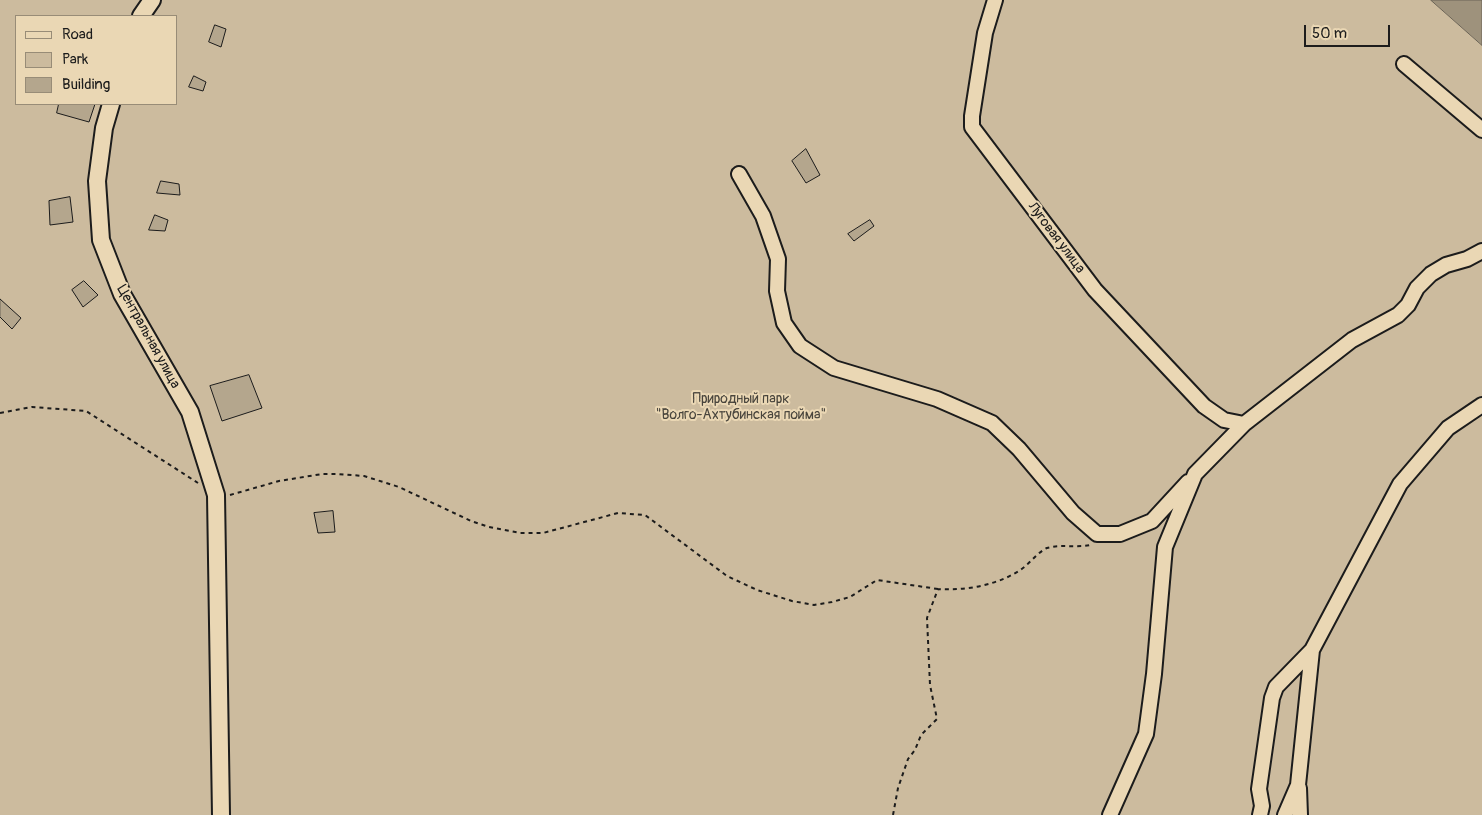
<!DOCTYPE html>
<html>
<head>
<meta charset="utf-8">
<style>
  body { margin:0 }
  #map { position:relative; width:1482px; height:815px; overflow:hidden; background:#ead7b4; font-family:Pangolin,sans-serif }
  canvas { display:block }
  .legend { position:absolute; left:15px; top:15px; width:162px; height:90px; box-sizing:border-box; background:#ead7b4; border:1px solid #988c77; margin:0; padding:6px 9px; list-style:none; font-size:15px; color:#1c1c1c }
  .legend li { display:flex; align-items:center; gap:10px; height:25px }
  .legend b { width:25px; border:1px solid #988c77 }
  .scale { position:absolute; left:1304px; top:25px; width:86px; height:22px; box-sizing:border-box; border:2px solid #1c1c1c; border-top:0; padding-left:6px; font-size:15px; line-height:18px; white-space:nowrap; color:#1c1c1c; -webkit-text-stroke:4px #ead7b4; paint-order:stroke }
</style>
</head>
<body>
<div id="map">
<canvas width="1482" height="815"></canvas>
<ul class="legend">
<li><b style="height:6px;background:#ead7b4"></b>Road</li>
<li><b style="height:14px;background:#ccbb9e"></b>Park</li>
<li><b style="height:14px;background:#b4a68d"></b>Building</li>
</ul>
<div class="scale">50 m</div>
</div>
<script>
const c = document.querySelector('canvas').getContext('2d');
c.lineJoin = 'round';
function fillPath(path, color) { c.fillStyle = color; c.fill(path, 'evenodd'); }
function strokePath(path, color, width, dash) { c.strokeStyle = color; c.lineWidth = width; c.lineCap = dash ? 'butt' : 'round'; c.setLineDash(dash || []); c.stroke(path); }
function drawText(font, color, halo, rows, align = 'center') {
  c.font = font + ' Pangolin,sans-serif'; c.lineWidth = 4; c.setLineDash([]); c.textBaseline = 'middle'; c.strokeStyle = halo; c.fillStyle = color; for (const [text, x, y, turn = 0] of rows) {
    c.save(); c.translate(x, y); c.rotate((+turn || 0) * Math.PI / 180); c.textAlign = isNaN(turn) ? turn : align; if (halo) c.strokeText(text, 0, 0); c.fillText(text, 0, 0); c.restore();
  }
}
const green = new Path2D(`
  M0,0H1482V815H0ZM16,16H176V104H16Z`);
const water = new Path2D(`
  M1431,0H1482V45Z`);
const building = new Path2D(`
  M215,25L226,29L221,47L209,42Z
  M194,76L206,82L203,91L189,87Z
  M59,104H95L89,122L57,113Z
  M806,149L820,175L806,183L792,161Z
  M161,181L179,184L180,195L157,193Z
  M70,197L73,222L50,225L49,201Z
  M155,215L168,220L165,231L149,230Z
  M870,220L874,226L854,241L848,234Z
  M84,281L98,295L83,307L72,290Z
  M0,299L21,318L12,329L0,317Z
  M249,375L262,408L222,421L210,386Z
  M333,511L335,532L318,533L314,513Z`);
const path = new Path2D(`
  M0,413L32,407L86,411L198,483
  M230,495L279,481L322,474H337L364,476L399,487L471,521L489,527L520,533H543L618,513L645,515L727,576L757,590L792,601L814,605L832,602L850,597L877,580L938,589
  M893,815L898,788L908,759L915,750L921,735L937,719L930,685L927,618L938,589C965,591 1000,585 1023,568C1031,562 1038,552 1047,548C1061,544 1076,548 1090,545`);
const minor = new Path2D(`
  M995,0L985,33L972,116V127L1095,290L1204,406L1224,420L1244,424
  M1404,64L1482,130
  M739,174L763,216L778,259L777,291L784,323L800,346L834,368L937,399L992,423L1019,449L1073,513L1097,534H1120L1152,521L1188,482
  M1299,788L1300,815
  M1110,815L1146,734L1154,674L1165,547L1195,474L1244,424L1352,340L1398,315L1408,305L1417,288L1431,274L1446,265L1467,259L1482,251
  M1260,815L1262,806L1259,789L1272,698L1276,687L1312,650
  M1285,815L1298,785L1312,650L1400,484L1448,428L1482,405`);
const tertiary = new Path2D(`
  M141,16L152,0
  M111,104L104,128L97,181L101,240L122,294L190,412L216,495L221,815`);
const streetNames = [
  ["Луговая улица",1056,238,53],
  ["Центральная улица",148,337,61]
];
const parkNames = [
  ["Природный парк",741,399],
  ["\"Волго-Ахтубинская пойма\"",741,415]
];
fillPath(green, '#ccbb9e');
fillPath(water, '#9e927c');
strokePath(water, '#6a6356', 1);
fillPath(building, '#b4a68d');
strokePath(building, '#1c1c1c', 1);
strokePath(minor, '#1c1c1c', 18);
strokePath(tertiary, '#1c1c1c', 20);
strokePath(path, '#1c1c1c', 2, [4, 4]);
strokePath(minor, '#ead7b4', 14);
strokePath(tertiary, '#ead7b4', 16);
drawText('14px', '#1c1c1c', '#ead7b4', streetNames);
drawText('14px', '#48443c', '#ead7b4', parkNames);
</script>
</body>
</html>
